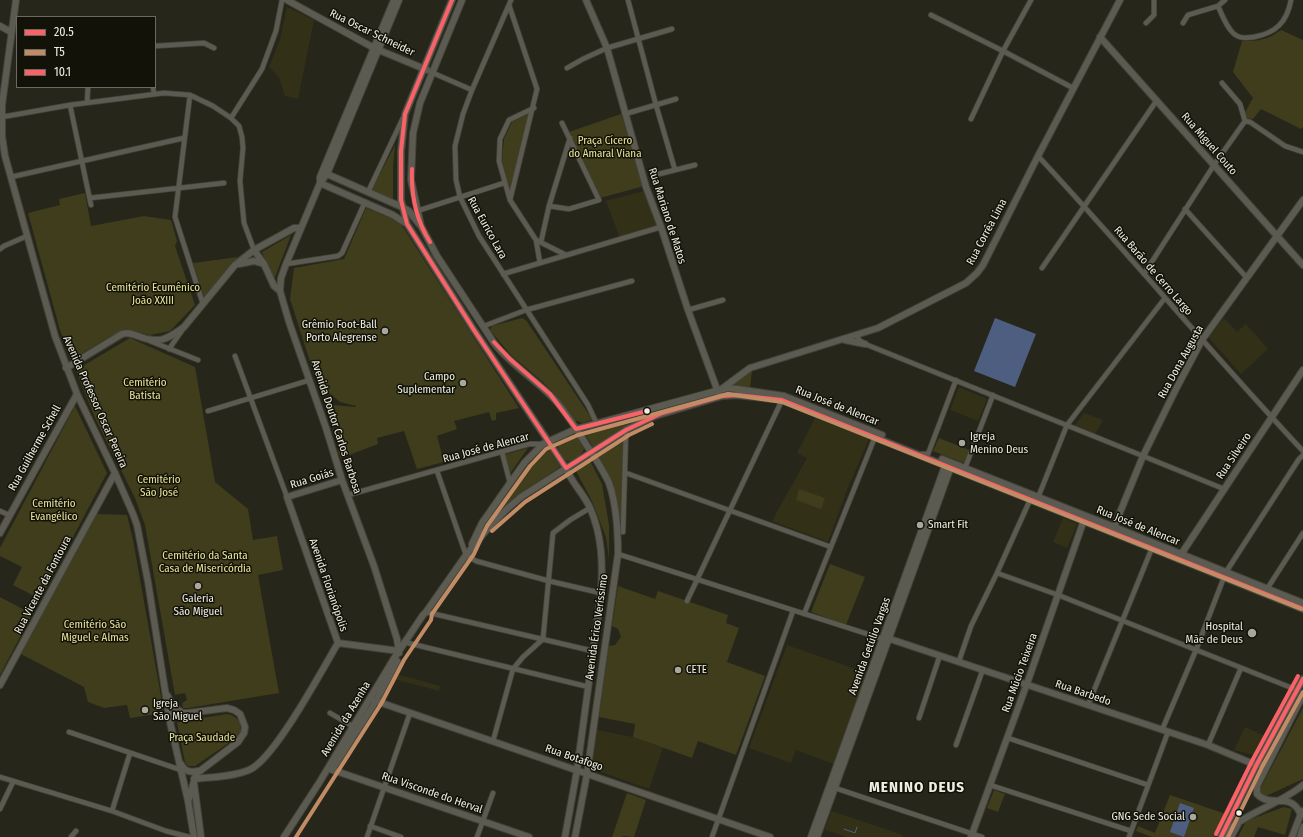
<!DOCTYPE html>
<html>
<head>
<meta charset="utf-8">
<style>
  body { margin:0 }
  #map { position:relative; width:1303px; height:837px; overflow:hidden; background:#26261b; font-family:"Fira Sans Condensed",sans-serif }
  canvas { display:block }
  .legend { position:absolute; left:16px; top:16px; width:140px; height:72px; box-sizing:border-box; background:#121209; border:1px solid #6a6a60; margin:0; padding:5px 7px; list-style:none; font-size:12px; color:#efeee2 }
  .legend li { display:flex; align-items:center; gap:8px; height:20px }
  .legend b { width:20px; border:1px solid #6a6a60 }
</style>
</head>
<body>
<div id="map">
<canvas width="1303" height="837"></canvas>
<ul class="legend">
<li><b style="height:5px;background:#fa6267"></b>20.5</li>
<li><b style="height:5px;background:#c18c65"></b>T5</li>
<li><b style="height:5px;background:#fa6267"></b>10.1</li>
</ul>
</div>
<script>
const c = document.querySelector('canvas').getContext('2d');
c.lineJoin = 'round';
function fillPath(path, color) { c.fillStyle = color; c.fill(path, 'evenodd'); }
function strokePath(path, color, width, dash) { c.strokeStyle = color; c.lineWidth = width; c.lineCap = dash ? 'butt' : 'round'; c.setLineDash(dash || []); c.stroke(path); }
function drawText(font, color, halo, rows, align = 'center') {
  c.font = font + ' "Fira Sans Condensed",sans-serif'; c.lineWidth = 3; c.setLineDash([]); c.textBaseline = 'middle'; c.strokeStyle = halo; c.fillStyle = color; for (const [text, x, y, turn = 0] of rows) {
    c.save(); c.translate(x, y); c.rotate((+turn || 0) * Math.PI / 180); c.textAlign = isNaN(turn) ? turn : align; if (halo) c.strokeText(text, 0, 0); c.fillText(text, 0, 0); c.restore();
  }
}
const built = new Path2D(`
  M287,7L314,20L298,99L285,96L279,77L269,67L280,40Z
  M644,191L657,226L620,238L606,201Z
  M1224,318L1237,332L1246,324L1268,349L1241,374L1208,337Z
  M959,387L987,399L978,421L950,410Z
  M1084,413L1103,420L1095,434L1074,426Z
  M815,418L869,439L847,490L828,542L772,521L807,458L797,453Z
  M1063,518L1077,524L1067,548L1053,542Z
  M787,645L867,673L834,764L796,750L791,763L749,748Z
  M396,674L440,686L439,691L394,679Z
  M1245,727L1267,737L1257,756L1234,750Z
  M597,730L633,737L663,748L649,789L592,769Z
  M831,811L903,835L902,837H847L825,830Z`);
const green = new Path2D(`
  M1281,30L1303,40V127L1301,129L1261,109L1253,119L1245,118L1244,114L1253,98L1233,72L1242,41C1258,41 1268,40 1281,30Z
  M529,114L510,191L502,161L504,139L512,122Z
  M621,114L644,186L600,198L569,132Z
  M395,145L393,167V201L371,191Z
  M85,193L91,226L144,216L171,220L177,241L175,246L195,305L170,331L150,335L126,329L109,337L71,360L60,330L28,213L60,205L59,199Z
  M366,208L392,219L401,224L519,408L496,413V420L492,421L489,412L454,421L457,429L437,436L444,462L417,469L404,431L377,438L378,444L341,458L338,451L340,446L333,405L356,407V406L340,402L321,386L314,374L290,299L294,268L344,259Z
  M291,235L275,277H272L262,252Z
  M238,257L204,297L193,263Z
  M522,318L526,320L592,419V420L582,423L575,420L568,410L544,383L511,355L490,330L492,326Z
  M130,338L195,367L215,482L248,509L253,540L277,536L283,570L258,575L279,693L188,708H183L182,703L187,700L185,693L175,695L145,525L135,498L95,418L76,370Z
  M752,371L750,388L727,386Z
  M75,406L107,473L40,599L13,585L22,567L0,556V548Z
  M647,413H649L648,415L593,447L583,431Z
  M572,434L578,438L584,449C583,454 573,462 568,461C563,460 556,446 558,442C560,438 568,436 572,434Z
  M621,438L624,439L621,521L611,480L599,457L601,451Z
  M939,438L969,450L964,463L933,451Z
  M528,448L509,475L506,476L500,456Z
  M548,448L560,467L516,496L486,526V523L512,484L528,465Z
  M589,459L602,484L609,525V560L606,537L591,499L575,469Z
  M799,489L825,498L821,509L796,500Z
  M97,514L127,515L133,540L164,713L130,718L127,705L104,708L88,702L84,687L21,654Z
  M830,564L865,577L846,625L811,612Z
  M618,586L655,599L658,591L728,615L726,623L739,628L727,662L765,676L736,755L698,741L692,758L633,737L635,724L599,717L609,646L615,645L621,637L618,629L612,626Z
  M0,597L32,614L0,675Z
  M1303,708V779L1264,797L1259,791Z
  M227,714C238,716 244,725 239,736L195,766H188L185,762L177,722Z
  M994,790L1005,794L998,812L987,808Z
  M627,793L646,800L634,837L623,836L622,837H612Z
  M1170,795L1226,814L1215,837H1152L1136,831L1138,826L1155,833Z
  M1284,807L1292,809L1285,835L1258,827L1254,837H1238L1246,821Z`);
const water = new Path2D(`
  M995,318L1036,334L1015,387L974,371Z
  M1180,803L1194,808L1184,837L1170,832Z`);
const stream = new Path2D(`
  M844,829L855,833L857,827`);
const street = new Path2D(`
  M511,0L472,90L463,114L455,146L456,180L460,197L479,236L588,405L597,424
  M628,0L656,105L675,170
  M509,5L537,89L510,200
  M1218,6C1222,15 1226,26 1233,33C1239,39 1247,38 1254,37C1276,33 1287,22 1291,0
  M931,15L1003,51L1073,88
  M1146,23L1154,15V0
  M1183,23L1188,15L1218,6L1225,0
  M155,46L204,43L214,48
  M567,68L583,59L607,48L672,29
  M433,73L472,90
  M1222,83L1240,104L1245,121
  M153,87L154,94
  M190,95L175,217L203,304
  M87,103L88,87
  M70,105L91,205
  M534,108L509,120L500,139L499,161L510,200L536,240L566,255
  M625,114L676,99
  M2,117L70,105L164,93L190,95L213,106L231,118L239,126L242,137L243,148L240,181L244,223L254,250
  M231,118L262,69L276,31L282,0
  M971,119L1003,51L1031,0
  M1245,121L1250,122L1285,146L1303,152
  M1038,156C1128,253 1213,355 1303,451
  M655,175L695,165
  M11,177L184,138
  M368,192L403,118
  M90,198L224,183
  M549,206L569,209L599,200L562,123
  M1185,209L1247,278
  M417,211L504,183
  M536,240L540,263
  M541,242L549,206L570,138
  M0,249L4,246L27,236
  M286,264L338,256L342,253L365,202
  M1042,268L1157,100
  M503,274L661,227
  M1144,274L1214,165L1245,121
  M688,310L723,300
  M484,326L526,310L632,281
  M857,335L859,340L865,344L1143,456L1224,489
  M150,341L198,360
  M169,349L183,329
  M235,356L287,497
  M208,411L310,380
  M502,452L510,483
  M921,454H928L956,380
  M965,468L993,395
  M437,471L466,555L476,561L549,581L601,593
  M626,473L831,547
  M348,495L529,444H543
  M1037,500L1067,425L1165,298
  M0,511L9,515
  M623,532L626,430
  M618,554L883,639
  M997,573L1058,595L1297,690
  M1267,589L1303,533
  M687,601L783,398
  M426,612L593,651
  M804,614L875,437
  M408,643L589,687
  M959,661L971,626L997,573L1030,500
  M1088,705L1152,548
  M330,713L354,727
  M919,718L940,655
  M1162,730L1196,650L1226,572L1299,459L1303,455
  M69,732L181,770
  M1008,738L1148,785
  M493,741L513,669L523,657L543,639L553,533L570,520L590,508
  M956,745L983,669
  M1208,745L1241,668
  M0,777L112,811L166,831L189,837
  M990,785L1131,831
  M832,787L982,837
  M0,809L13,782
  M112,811L130,753
  M370,826L401,837
  M71,837L76,831
  M367,837L410,713
  M477,837L493,793
  M712,837L793,611
  M1129,837L1168,732`);
const secondary = new Path2D(`
  M16,0L2,105V136L5,156L55,336L77,394L115,473L133,514L137,525L148,582L170,722L188,801L194,837
  M287,0L374,48L427,70
  M452,0L405,114L401,151V200L407,224L474,330L566,468C571,482 584,494 590,508C602,535 603,563 601,593L577,770L565,837
  M462,0L420,103L413,133L411,180L421,226L437,256L494,343C511,365 535,379 554,399C569,415 579,434 591,452L594,456C599,465 605,474 609,483C617,506 618,531 618,554L587,774L575,837
  M586,0L607,48L646,187L661,227L688,310L718,392
  M0,26L11,32
  M1100,37L1277,236L1303,265
  M327,174L402,207L409,211L419,224
  M320,183V177L394,0
  M320,183L393,215L407,224
  M254,250L264,264L274,286L280,291
  M239,264L254,261L264,264
  M845,340L865,344
  M66,368L122,334C128,332 132,334 138,336C158,344 167,340 184,327L235,265L254,250L294,228H301
  M723,388L750,368L878,328L966,283L977,273L983,265L1038,156L1120,0
  M942,459L1114,527L1303,603
  M1114,527L1143,456L1176,389L1202,340L1303,200
  M0,533L77,394
  M472,544L482,523L510,483L525,462L543,444L576,429L727,388L737,389L784,396L882,435
  M1180,556L1303,370
  M883,639L887,638L1208,745L1251,763L1262,765L1268,762
  M338,643L287,497L342,480
  M338,643L399,651
  M399,653L397,639L374,566L342,480L326,428L289,322L280,291L281,278L286,264L320,183L327,174L399,0
  M0,685L115,473
  M167,695L174,707L181,712
  M370,699L770,837
  M171,721L172,716L175,713H188L227,708L234,710L240,714L245,727L244,733L238,742L196,774L189,799
  M181,764C184,771 190,773 198,771
  M330,769L529,837
  M332,770L376,701L397,661
  M194,779C212,777 232,777 249,770C274,760 322,670 338,643
  M194,783L201,837
  M1300,813C1290,791 1271,809 1257,794V786L1303,695
  M1223,835C1246,812 1279,805 1303,785
  M284,837L319,783L393,660L423,615L426,612L466,555L489,527L508,508L521,497L626,430L655,416L722,396L736,395L782,400L1303,609
  M811,837L946,463
  M817,837L952,464
  M971,837L1029,678L1085,517
  M1221,837L1257,764L1303,679
  M1231,837L1238,824
  M1292,837L1302,811
  M1300,837L1303,827`);
const bus1 = new Path2D(`
  M452,0L405,114L401,151V200L407,224L474,330L566,468L626,430L662,413L722,396L736,395L782,400L1303,609
  M412,169C411,195 416,220 430,242
  M494,342L510,359L550,394L576,429L647,411
  M1221,837L1257,764L1303,679`);
const bus2 = new Path2D(`
  M492,531L525,502L629,435L652,424
  M296,837L381,704L404,660L431,620L432,614L474,554L487,526L530,466L546,449L578,435L728,394L782,402L1301,609
  M1228,837L1262,767L1303,692`);
const bus3 = new Path2D(`
  M1216,834L1252,761L1298,676`);
const markers = [
  [385,331,4,"#a9a89c"],
  [463,383,4,"#a9a89c"],
  [647,411,3.5,"#efeee2"],
  [962,443,4,"#a9a89c"],
  [920,525,4,"#a9a89c"],
  [198,586,4,"#a9a89c"],
  [1252,633,5,"#a9a89c"],
  [678,670,4,"#a9a89c"],
  [145,710,4,"#a9a89c"],
  [1239,813,3.5,"#efeee2"],
  [1193,817,4,"#a9a89c"]
];
const streetNames = [
  ["Rua Oscar Schneider",372,33,26],
  ["Rua Miguel Couto",1209,144,49],
  ["Rua Mariano de Matos",667,216,72],
  ["Rua Eurico Lara",487,228,61],
  ["Rua Corrêa Lima",987,232,-62],
  ["Rua Barão de Cerro Largo",1153,271,49],
  ["Rua Dona Augusta",1181,362,-61],
  ["Avenida Professor Oscar Pereira",95,402,66],
  ["Rua José de Alencar",837,406,22],
  ["Avenida Doutor Carlos Barbosa",336,427,72],
  ["Rua Guilherme Schell",35,448,-61],
  ["Rua José de Alencar",486,448,-15],
  ["Rua Silveiro",1234,456,-56],
  ["Rua Goiás",312,479,-17],
  ["Rua José de Alencar",1138,526,22],
  ["Rua Vicente da Fontoura",43,585,-62],
  ["Avenida Florianópolis",328,585,71],
  ["Avenida Érico Veríssimo",597,627,-82],
  ["Avenida Getúlio Vargas",870,646,-70],
  ["Rua Múcio Teixeira",1020,673,-70],
  ["Rua Barbedo",1083,693,19],
  ["Avenida da Azenha",346,719,-59],
  ["Rua Botafogo",574,758,19],
  ["Rua Visconde do Herval",432,793,19]
];
const parkNames = [
  ["Praça Cícero",605,141],
  ["do Amaral Viana",605,154],
  ["Cemitério Ecumênico",153,288],
  ["João XXIII",153,301],
  ["Cemitério",145,383],
  ["Batista",145,396],
  ["Cemitério",159,480],
  ["São José",159,493],
  ["Cemitério",54,504],
  ["Evangélico",54,517],
  ["Cemitério da Santa",205,556],
  ["Casa de Misericórdia",205,569],
  ["Cemitério São",95,625],
  ["Miguel e Almas",95,638],
  ["Praça Saudade",202,738]
];
const poiNames = [
  ["Grêmio Foot-Ball",377,325],
  ["Porto Alegrense",377,338],
  ["Campo",455,377],
  ["Suplementar",455,390],
  ["Igreja",970,437,"left"],
  ["Menino Deus",970,450,"left"],
  ["Smart Fit",928,525,"left"],
  ["Galeria",198,599,"center"],
  ["São Miguel",198,612,"center"],
  ["Hospital",1243,627],
  ["Mãe de Deus",1243,640],
  ["CETE",686,670,"left"],
  ["Igreja",153,704,"left"],
  ["São Miguel",153,717,"left"],
  ["GNG Sede Social",1185,817]
];
const districtNames = [
  ["MENINO DEUS",917,788]
];
fillPath(built, '#323118');
fillPath(green, '#3f3d1c');
fillPath(water, '#4d5e80');
strokePath(stream, '#4d5e80', 1);
strokePath(street, '#43433b', 6);
strokePath(secondary, '#43433b', 8);
strokePath(street, '#5c5b52', 4.5);
strokePath(secondary, '#5c5b52', 6);
strokePath(bus1, '#fa6267', 4);
strokePath(bus2, '#c18c65', 4);
strokePath(bus3, '#fa6267', 4);
for (const [x, y, r, color] of markers) { const dot = new Path2D(); dot.arc(x, y, r, 0, 2 * Math.PI); c.fillStyle = color; c.fill(dot); strokePath(dot, '#121209', 1.5); }
drawText('11px', '#efeee2', '#121209', streetNames);
drawText('11px', '#e8e59a', '#121209', parkNames);
drawText('11px', '#efeee2', '#121209', poiNames, 'right');
c.letterSpacing = '1px';
drawText('bold 15px', '#efeee2', '#121209', districtNames);
c.letterSpacing = '0px';
</script>
</body>
</html>
